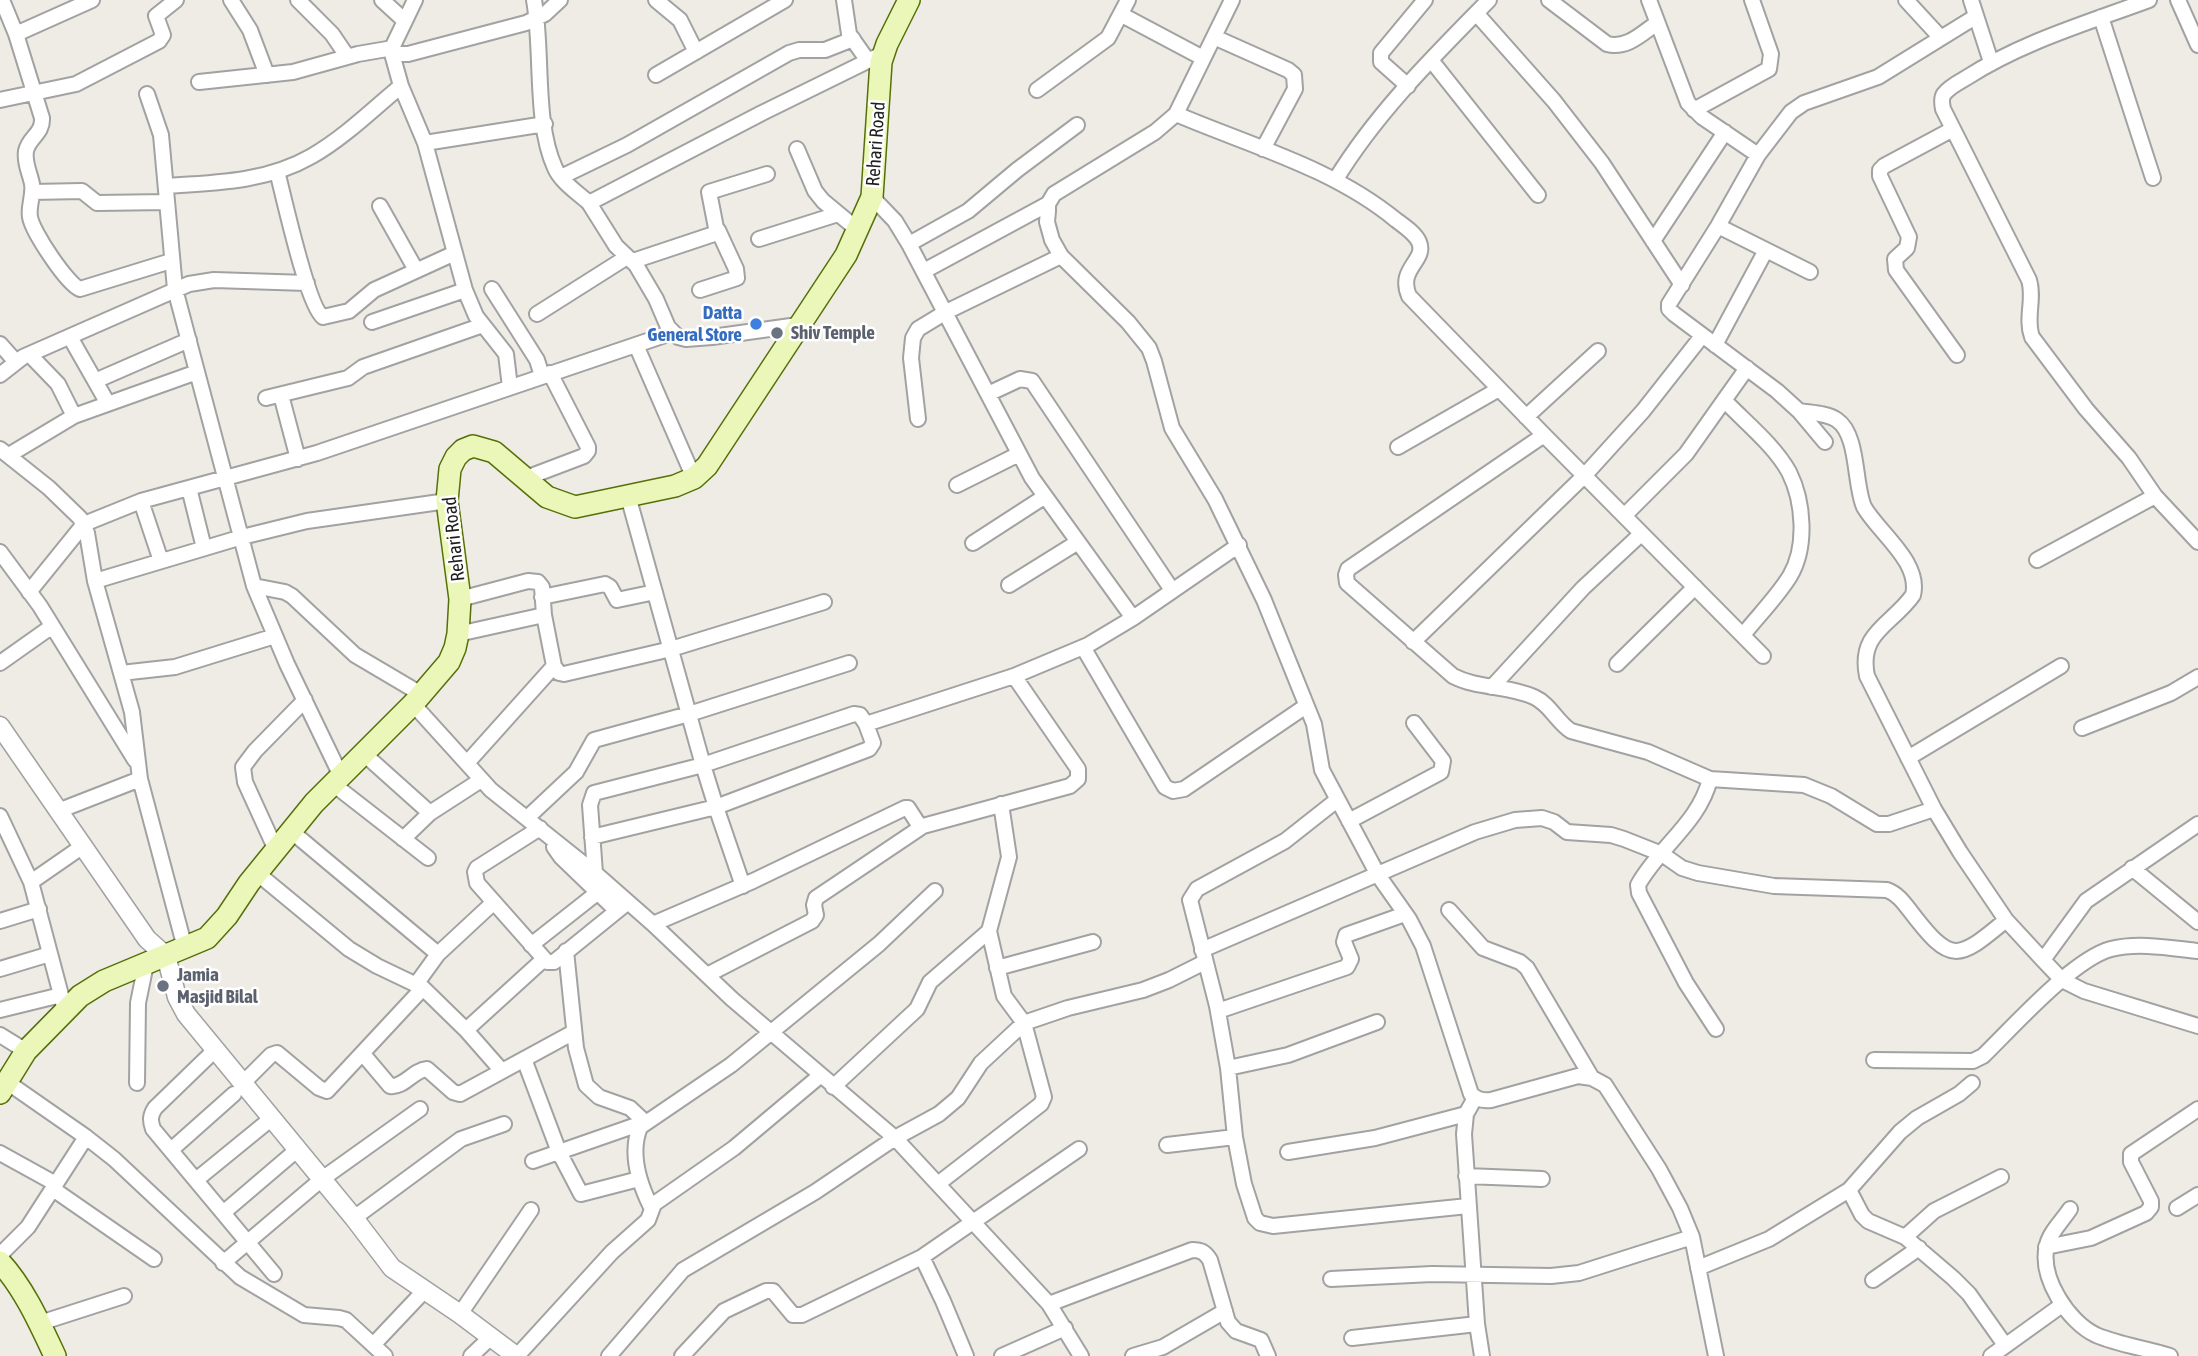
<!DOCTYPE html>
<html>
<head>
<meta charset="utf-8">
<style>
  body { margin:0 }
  canvas { display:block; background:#eeece4 }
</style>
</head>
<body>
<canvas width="2198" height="1356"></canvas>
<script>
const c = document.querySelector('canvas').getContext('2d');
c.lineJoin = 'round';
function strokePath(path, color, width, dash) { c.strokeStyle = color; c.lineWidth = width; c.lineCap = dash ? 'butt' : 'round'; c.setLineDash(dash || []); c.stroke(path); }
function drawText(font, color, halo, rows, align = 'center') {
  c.font = font + ' "Asap Condensed",sans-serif'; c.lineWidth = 5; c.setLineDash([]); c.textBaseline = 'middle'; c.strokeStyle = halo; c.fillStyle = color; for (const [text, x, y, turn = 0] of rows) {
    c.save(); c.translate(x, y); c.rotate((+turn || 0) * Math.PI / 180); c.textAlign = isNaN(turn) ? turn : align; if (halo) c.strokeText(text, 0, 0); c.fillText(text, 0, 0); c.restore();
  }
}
const minor = new Path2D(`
  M2,0L16,34L42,118C43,134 29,137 26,151C24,163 30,173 32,184C34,195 28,206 30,217C32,231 67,284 80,289L171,261
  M231,0L250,30L267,75
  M298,0L332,34L347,56
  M382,0L405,21
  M415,0L391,50L401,86L425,143L465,290L476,316L506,354L510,387
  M534,0C543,50 534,123 555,168C561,182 578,193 589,203
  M656,0L680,20L696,52
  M844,0L849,34L868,61
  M1232,0L1176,114L1155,132L1054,194L1048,204V211L1047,222L1052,240L1061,256L1128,322L1149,348L1154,361L1172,428L1215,499L1264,600L1314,724L1322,770L1378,875L1409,919L1423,946L1471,1094C1477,1100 1483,1101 1491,1100L1578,1076L1592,1078L1605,1085L1659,1169L1680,1208L1692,1237L1716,1356
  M1549,0L1607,44C1627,49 1641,34 1657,23
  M1649,0L1688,103L1702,117L1758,155
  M1906,0L1941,38
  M1971,0L1991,62
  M2149,0C2087,23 2022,42 1966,78C1959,82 1949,87 1944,94C1941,98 1942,104 1943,109L2029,280C2035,299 2025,318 2032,337L2086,409L2129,458L2155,496L2198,542
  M2178,0L2198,45
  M1476,13L1554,101L1602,163L1682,285
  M1122,15L1203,58
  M2101,17L2153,178
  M16,34L92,0
  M1214,37L1288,70L1294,75L1295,89L1263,149
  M1431,60L1538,195
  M656,75L785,0
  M199,82L293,72L358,54L387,49L398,54H408L526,23L545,14L560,0
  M1408,86L1381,62V53L1425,0
  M1037,90L1108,38L1128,0
  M147,94L161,135L175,289L254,586L287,664L341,776
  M0,100L76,84L159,41L163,35L156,16L176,0
  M1694,110L1769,69L1771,54L1752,0
  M1176,114C1251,146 1333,168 1396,220C1404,226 1415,233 1419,242C1427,261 1397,268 1409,296L1544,435L1763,656
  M1953,129L1884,166L1880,170V176L1909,237L1907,248L1895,259L1896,270L1957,355
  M425,143L545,124
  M797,149L815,191L823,201L858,230
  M277,171C283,194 308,308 323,317L349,311L374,290L455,253
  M561,177L627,145L789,53L799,50H825L853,39
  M1336,179C1377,112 1434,56 1489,0
  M166,186C216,183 267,182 312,156C345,137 373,109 401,86
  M32,192L82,191L97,203L167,202
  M872,197L895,221L909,244L1032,478L1133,618
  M380,206L416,270
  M1718,226L1810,272
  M759,239L838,214
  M1653,241L1725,132
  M909,244L968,211L1017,170L1077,125
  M633,261L717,233L709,192L767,174
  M924,271L1048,204
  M492,289L537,360L542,376
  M700,290L737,278L736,269L718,230
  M537,314L627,257
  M372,322L465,290
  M798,325L712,337L686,339L678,337L668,327L656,299L636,265L616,246L589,203L762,113L884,53
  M70,337L107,402
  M0,344L16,362
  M636,345L694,478
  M1715,345L1766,250
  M30,355L58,384L74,416
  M0,375L23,357L189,284L214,280L307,283
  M95,381L189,340
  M988,394L1020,379L1032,381L1172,590
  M281,395L298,459
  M266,398L348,378L363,367L483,325
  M1724,400C1746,423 1774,445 1789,472C1804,502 1807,547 1790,576C1777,597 1758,616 1743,635
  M1799,411C1810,413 1827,413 1837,420C1859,435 1854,485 1864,507C1879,533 1921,562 1913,595C1892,625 1858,632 1867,676L1934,809L1960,852L2006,920L2043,960L2062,980L2084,991L2198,1026
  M1526,417L1598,351
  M918,419L911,358L913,338L918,329L946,312L1061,256
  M1544,435L1348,569L1346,575L1347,583L1453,676C1478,689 1508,685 1534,697C1550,704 1556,721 1571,731L1648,752L1710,779L1804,785L1831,796L1877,824H1889L1934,809
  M1825,442L1799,411L1777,391L1674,314L1669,309V304L1718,226L1758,155L1791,112L1804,103L1878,77L1975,17
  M1398,447L1499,389
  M0,449L49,488L80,518L87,533L95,581L132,712L140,779L185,948
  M9,455L74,416L197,372
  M526,478L584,456L588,451V447L550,373
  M957,485L1019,454
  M189,488L204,548
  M628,496L703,765L716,807L869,749L873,743L866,724L1014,676L1088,645L1133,618L1239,545
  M141,501L161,561
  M1624,516L1686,454L1747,368
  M973,543L1044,497
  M0,552L40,606L135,760
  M2037,560L2155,496
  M95,581L242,537L307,521L447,501
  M1009,585L1078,542
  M254,586L285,592L292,596L355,655L421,694
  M29,592L84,524L141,501L317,453L671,333
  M542,597L605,584L610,587L617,600L655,592
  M460,599L528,581L538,582L542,587L544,615L554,666L559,673L564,674L671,649L824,602
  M458,634L544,615
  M1413,642L1584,476L1643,411L1702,336
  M1083,647L1165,787L1173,791L1184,789L1306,706
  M0,663L51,627
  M1617,664L1695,587
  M121,673L175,667L275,636
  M1492,687L1583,588L1641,534
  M413,704L491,790L595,873L653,924L732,999L895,1138L1049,1304L1081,1356
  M2082,728L2171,693L2198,677
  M363,753L430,813
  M1908,758L2061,666
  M467,763L554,666
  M1710,779C1699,823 1659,847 1638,885L1639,893L1686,983L1716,1029
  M333,784L428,858
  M1337,800L1285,841L1197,889L1190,900L1217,1006L1228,1068L1235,1137L1244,1184L1255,1218L1260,1223L1273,1226L1468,1206
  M58,811L140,779
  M0,816L31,882L65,1010
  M527,818L576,772L594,740L689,714L849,663
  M1349,821L1441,772L1443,761L1414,723
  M540,828L477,868L475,872L477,883L547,962H554L628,902
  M291,831L438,954
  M592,837L716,807L743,886
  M403,839L430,813L481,780
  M554,847L561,857L617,911
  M276,850L245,782L243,767L255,751L305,700
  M2132,868L2198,922
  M257,873L349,949L377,966L423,988L466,1030L502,1071
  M595,873L590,805L594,793L703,765L854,714L860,715L866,724
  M31,882L83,846
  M1449,910L1483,948L1520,962L1527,968L1592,1078
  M0,921L39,909
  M653,924L753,881L905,808H908L919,825L923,826L1070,786L1078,779V769L1014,676
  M531,945L597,893
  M1202,950L1475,832L1515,820L1542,818L1554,822L1567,832L1611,835L1624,839L1662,854L1682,868L1698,873L1774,886L1887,890C1898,894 1904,903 1911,912C1951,964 1957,961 2006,920
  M2043,960L2086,901L2198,824
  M997,968L1093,942
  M0,969L50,954
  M707,975L812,921L816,915L814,905L816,898L923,826
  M417,983L438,954L494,902
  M0,1010L61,995
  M1218,1011L1347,967L1351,959L1344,942L1346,935L1405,914
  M466,1030L544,959
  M0,1035L26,1051
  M216,1049L155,1108C150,1116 150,1120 153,1129L274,1274
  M363,1054L390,1086C404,1088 413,1070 427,1069L453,1092L460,1094L574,1032
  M524,1059L559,1152L581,1194L639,1179
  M1874,1060L1973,1061L1983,1056C2013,1027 2073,959 2111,949C2138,942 2171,948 2198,951
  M1228,1068L1288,1055L1377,1022
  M7,1082L86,1137L114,1159L240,1277L304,1315L339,1318L346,1320L385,1356
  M137,1083L138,1003L146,964
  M243,1083L271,1055L277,1053L319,1088L327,1091L423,988
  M833,1087L917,1009L930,982L989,931
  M1475,1098L1466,1114L1464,1134L1477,1324L1482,1356
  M1167,1145L1235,1137
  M171,1150L234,1094
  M1288,1152L1375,1138L1466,1114
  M0,1153L56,1184
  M533,1161L645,1122L630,1108L599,1097L586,1085L576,1048L566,951
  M1466,1176L1542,1179
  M196,1180L272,1118
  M939,1183L1041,1104L1044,1097L1024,1023L1004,996L989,931L1009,857L1001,804
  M53,1189L154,1259
  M1849,1190L1862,1215L1868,1221L1905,1237L1953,1278L1969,1294L2005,1345
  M651,1207C639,1183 629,1154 640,1127L731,1065L879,944L935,891
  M2177,1208L2198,1195
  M2070,1209C2063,1220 2050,1232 2047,1245C2039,1277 2068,1322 2096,1335C2119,1345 2146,1348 2170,1356
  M223,1213L298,1149
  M354,1218L461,1139L504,1124
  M1905,1237L1934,1211L2001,1177
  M2046,1247L2091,1238L2146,1213L2151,1207V1201L2131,1162V1154L2198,1109
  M0,1255L28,1227L86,1137
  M922,1257L943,1301L966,1356
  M223,1263L322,1179L420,1109
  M1698,1268L1769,1239L1849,1190L1900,1132L1917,1118L1959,1094L1972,1083
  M1331,1279L1432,1274L1551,1276L1579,1273L1692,1237
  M1873,1280L1919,1248
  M1049,1304L1192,1250C1201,1250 1205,1252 1210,1260L1228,1322L1236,1331L1261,1340L1268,1356
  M460,1314L531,1210
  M40,1323L124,1296
  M1352,1338L1477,1324
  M373,1345L425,1290
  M471,1356L491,1337
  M517,1356L612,1252L648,1220L654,1204L734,1148L821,1075
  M609,1356L683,1270L815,1192L895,1138L939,1114L958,1098L981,1063L1024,1023L1068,1008L1143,990L1169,980L1205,962
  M682,1356L724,1311L766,1291H773L793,1315H802L922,1257L1079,1149
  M1002,1356L1065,1328
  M1133,1356L1163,1347L1225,1311
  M1991,1356L2062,1305`);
const tertiary = new Path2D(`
  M0,726L147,939L166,956L177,997L186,1014L354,1218L392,1268L460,1314L516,1356`);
const secondary = new Path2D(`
  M0,1093L26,1051L80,996L104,981L207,938L227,916L249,883L314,803L413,704L449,662L455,648L458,634L460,599L447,501L450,469L456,457L463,450L473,446L494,452L547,497L575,507L675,486L694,478L707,466L846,255L872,197L881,62L887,44L909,0
  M0,1262C24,1288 40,1324 55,1356`);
const markers = [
  [756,324,7,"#3f7fe0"],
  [777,333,7,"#6b7280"],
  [163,986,7,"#6b7280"]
];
const streetNames = [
  ["Rehari Road",876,144,-86],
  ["Rehari Road",454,539,-96]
];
const shopNames = [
  ["Datta",742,313],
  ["General Store",742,335]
];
const worshipNames = [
  ["Shiv Temple",791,333],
  ["Jamia",177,975],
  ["Masjid Bilal",177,997]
];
strokePath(minor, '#a2a2a2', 18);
strokePath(tertiary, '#a2a2a2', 21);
strokePath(secondary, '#567009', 24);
strokePath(minor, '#fff', 14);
strokePath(tertiary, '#fff', 18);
strokePath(secondary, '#ebf7b9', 21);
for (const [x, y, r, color] of markers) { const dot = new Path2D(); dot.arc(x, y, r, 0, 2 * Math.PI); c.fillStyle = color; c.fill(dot); strokePath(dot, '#fff', 2.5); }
drawText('19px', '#1e1e1e', '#fff', streetNames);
drawText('bold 19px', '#366cbe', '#fff', shopNames, 'right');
drawText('bold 19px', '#5b616d', '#fff', worshipNames, 'left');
</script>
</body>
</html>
